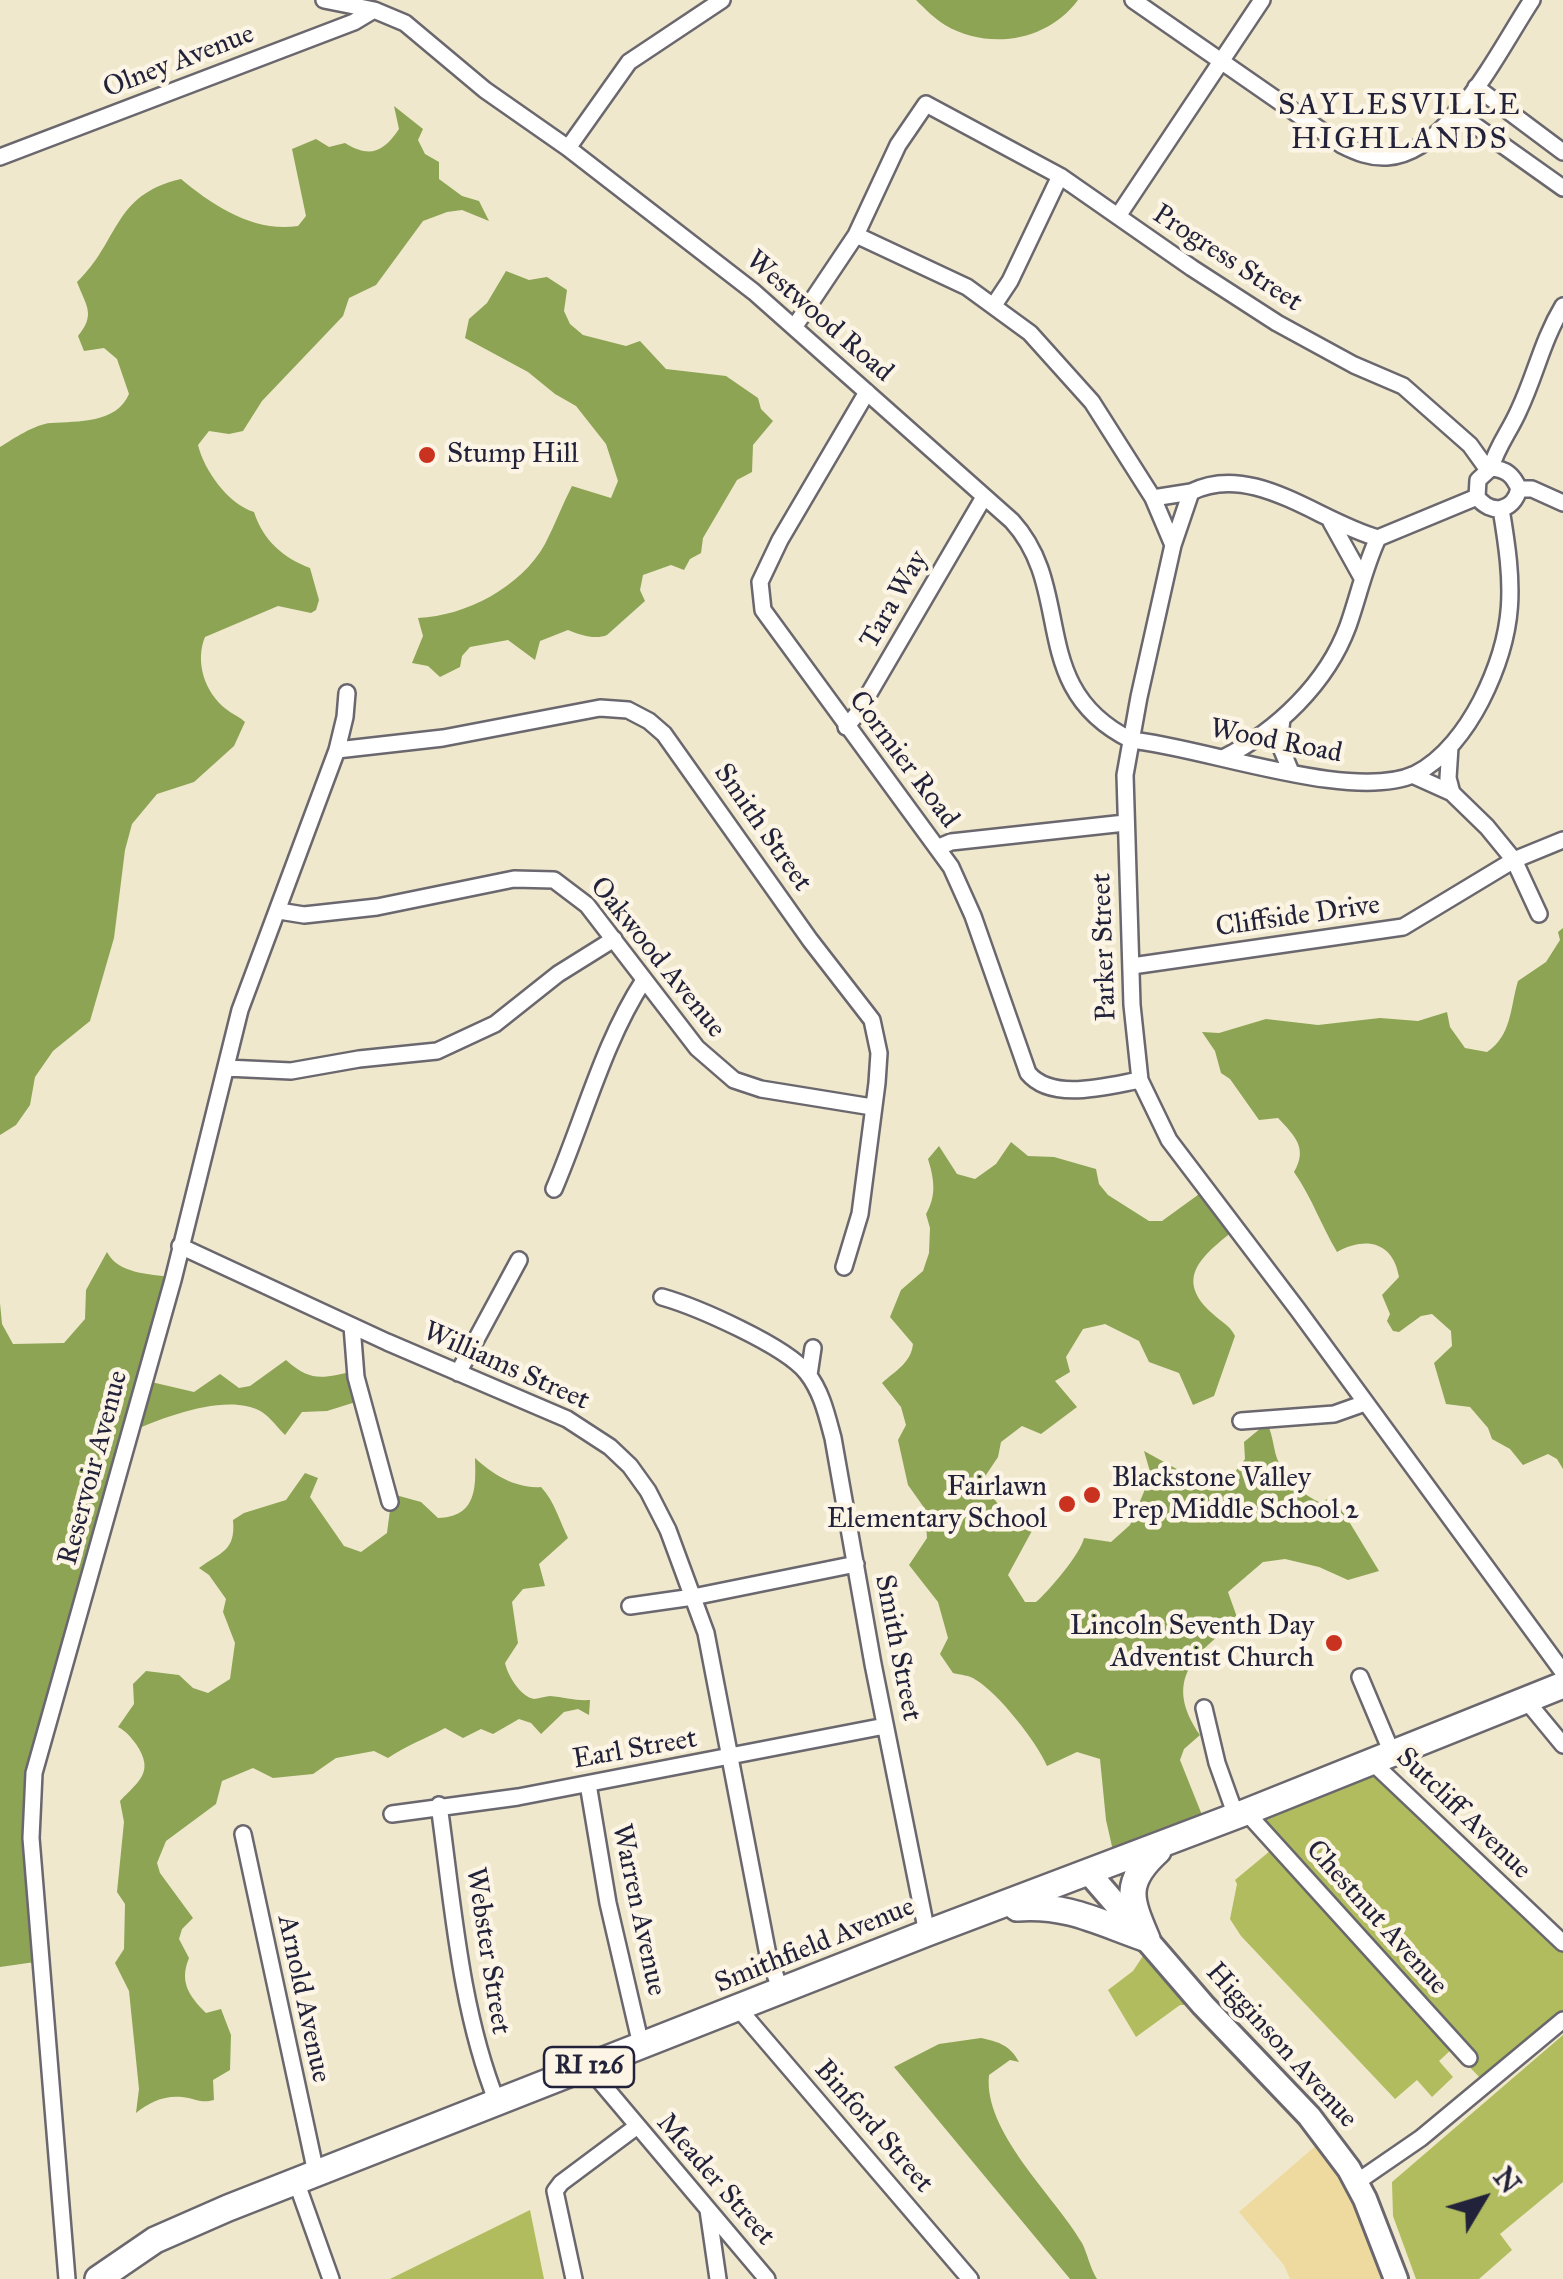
<!DOCTYPE html>
<html>
<head>
<meta charset="utf-8">
<style>
  body { margin:0 }
  #map { position:relative; width:1563px; height:2279px; overflow:hidden; background:#efe8cc; font-family:"IM FELL Great Primer",serif }
  canvas { display:block }
  .north { position:absolute; left:1433px; top:2149px; width:100px; height:100px; -webkit-text-stroke:8px #fcf5e5; paint-order:stroke; rotate:52deg; font-size:28px; font-weight:700; line-height:40px; text-align:center; color:#22223b }
  .north::after { content:''; display:block; margin:auto; width:35px; height:45px; background:#22223b; clip-path:polygon(50% 0,100% 100%,50% 72%,0 100%) }
</style>
</head>
<body>
<div id="map">
<canvas width="1563" height="2279"></canvas>
<div class="north">N</div>
</div>
<script>
const c = document.querySelector('canvas').getContext('2d');
c.lineJoin = 'round';
function fillPath(path, color) { c.fillStyle = color; c.fill(path, 'evenodd'); }
function strokePath(path, color, width, dash) { c.strokeStyle = color; c.lineWidth = width; c.lineCap = dash ? 'butt' : 'round'; c.setLineDash(dash || []); c.stroke(path); }
function drawText(font, color, halo, rows, align = 'center') {
  c.font = font + ' "IM FELL Great Primer",serif'; c.lineWidth = 9; c.setLineDash([]); c.textBaseline = 'middle'; c.strokeStyle = halo; c.fillStyle = color; for (const [text, x, y, turn = 0] of rows) {
    c.save(); c.translate(x, y); c.rotate((+turn || 0) * Math.PI / 180); c.textAlign = isNaN(turn) ? turn : align; if (halo) c.strokeText(text, 0, 0); c.fillText(text, 0, 0); c.restore();
  }
}
const green = new Path2D(`
  M1372,1762L1563,1943V2020L1485,2083L1452,2049L1439,2061L1453,2077L1432,2097L1417,2080L1395,2099L1241,1936L1230,1919L1237,1884L1235,1880L1270,1851L1240,1814Z
  M1151,1944L1203,2005H1180L1136,2037L1108,1990L1133,1971Z
  M1563,2035V2182L1500,2234L1512,2250L1479,2279H1416L1393,2216L1392,2182Z
  M530,2210L544,2279H390Z`);
const forest = new Path2D(`
  M916,0H1078C1048,41 989,51 945,25C935,19 925,9 916,0Z
  M394,106L423,129L418,140L425,154L439,162V179L462,196L479,201L489,221L462,210L447,212L423,221L376,285L349,298L343,316L262,401L243,431L229,434L209,431L198,445C204,470 228,504 254,512C263,540 283,558 310,568L319,600L316,610L311,613L278,606L205,637C195,661 204,692 226,709C232,714 240,717 245,722L234,746L194,782L157,794L132,824L125,850L114,938L90,1021L53,1051L35,1077L30,1105L16,1125L0,1135V447C13,439 35,424 51,423C78,421 116,424 129,394L117,359L104,348L84,351L78,336C96,314 86,306 77,282C120,241 112,195 181,179C213,206 255,233 298,226L306,216L292,149L316,139L329,147L345,143C369,158 383,153 399,129Z
  M506,271L529,280L547,277L567,290L564,311L570,324L583,335L626,346L640,341L666,369L726,376L758,398L761,409L773,421L753,445L752,472L737,480L703,538L701,553L690,559L684,570L671,565L643,575L640,590L645,601L607,635C596,640 579,635 568,630L540,641L535,660L508,640L470,647L462,656L460,667L440,677L428,666L412,663L423,636L418,618C466,616 521,587 545,544C555,525 562,505 572,486L611,498L618,481L606,444L576,406L555,394L528,372L465,338L469,319L487,303Z
  M1563,928V1469L1557,1459L1548,1454L1523,1465L1510,1449L1492,1439L1488,1428L1470,1407L1446,1404L1434,1363L1452,1346L1451,1331L1432,1314L1421,1316L1399,1332L1393,1331L1387,1321L1390,1314L1382,1295L1399,1277C1393,1242 1366,1236 1337,1252C1321,1225 1312,1198 1294,1172C1308,1148 1295,1136 1278,1118L1259,1120L1230,1079L1221,1073L1215,1051L1202,1032L1219,1033L1266,1019L1318,1025L1380,1018L1418,1021L1447,1012L1450,1027L1465,1048L1487,1052C1512,1035 1510,1008 1518,981L1546,962L1560,940L1558,932Z
  M1011,1142L1028,1156L1054,1157L1096,1169L1099,1184L1108,1195L1149,1221H1162L1202,1192L1233,1231C1202,1256 1173,1279 1213,1314C1222,1323 1229,1324 1235,1336L1214,1396L1193,1405L1179,1373L1149,1362L1139,1341L1105,1324L1083,1329L1066,1357L1070,1372L1055,1381L1077,1407L1041,1434L1022,1426L1001,1442L998,1457L982,1481L1002,1510L1034,1527L1008,1575L1025,1602H1036C1049,1591 1081,1553 1084,1538L1111,1542L1130,1525L1151,1475L1144,1451L1184,1473L1204,1488L1225,1485L1245,1459L1244,1442L1267,1423C1274,1437 1273,1451 1279,1463C1288,1482 1303,1495 1321,1503L1333,1495L1379,1571L1348,1580L1319,1567L1285,1559L1263,1562L1228,1592L1238,1620C1195,1654 1162,1680 1200,1735L1184,1749L1180,1760L1206,1825L1135,1864L1119,1877L1106,1820L1100,1759L1077,1752L1047,1766C1037,1742 998,1693 976,1680C969,1675 961,1675 953,1673L940,1654L948,1638L938,1602L909,1565L927,1538L925,1509L908,1485L898,1440L906,1425L901,1407L882,1383C895,1371 911,1363 913,1344L890,1317L901,1290L923,1271L929,1253L930,1228L926,1214C937,1195 934,1179 928,1159L939,1146L957,1174L975,1179L996,1164Z
  M107,1252C118,1274 150,1274 171,1277L147,1381L194,1392L220,1374L239,1388L250,1386L286,1360C313,1384 323,1377 357,1371L362,1400L327,1411L302,1412L285,1435C278,1428 270,1417 262,1412C228,1392 165,1417 132,1431L32,1807L42,1961L0,1967V1303L2,1324L13,1344L64,1343L85,1319L86,1290Z
  M475,1458C493,1475 517,1489 541,1487C555,1502 559,1520 568,1538L539,1564L545,1586L523,1589L512,1602L518,1643L505,1663C508,1676 520,1696 534,1699C537,1699 547,1696 550,1696C564,1697 575,1701 590,1700L589,1715L578,1709L564,1712L541,1734L531,1723L519,1719L493,1734L481,1729L463,1738L445,1728C425,1739 407,1745 388,1758L374,1751L336,1758L313,1774L273,1778L253,1768L222,1781L216,1804L166,1841L157,1863L160,1873L193,1918L182,1929L179,1939L189,1958C179,1982 189,1996 206,2013L221,2009L231,2035L230,2070L213,2080L214,2100C200,2104 195,2098 182,2097C165,2095 149,2102 136,2113L139,2089L129,1991L115,1963L124,1949L125,1904L117,1892L124,1822L120,1801C139,1781 155,1772 136,1744C130,1736 127,1732 118,1727L134,1704L133,1684L146,1671L179,1675L193,1688L208,1693L230,1679L235,1643L223,1612L226,1599L209,1575L199,1568C221,1552 236,1551 233,1520L244,1513L286,1500L305,1473L318,1478L310,1497L344,1546L361,1552L387,1533L392,1494L421,1502L438,1518C477,1517 476,1487 475,1458Z
  M981,2038C999,2042 1010,2045 1019,2062L1010,2060L989,2075C983,2132 1054,2195 1082,2243C1088,2255 1090,2268 1097,2279H1070L894,2067L939,2044Z`);
const sand = new Path2D(`
  M1326,2137L1396,2279H1290L1284,2265L1239,2212Z`);
const street = new Path2D(`
  M324,0L374,10L405,23L485,90L568,148L754,292L1012,521C1076,591 1026,688 1131,740C1203,747 1352,803 1415,774C1444,760 1467,728 1481,701C1517,630 1514,586 1501,509
  M1133,0L1342,145C1356,152 1370,158 1387,157C1450,153 1500,48 1532,0
  M1476,87L1563,152
  M1456,112L1563,188
  M568,148L629,62L722,0
  M0,157L354,22L374,10
  M1118,216L1262,0
  M856,235L967,287L1030,333L1092,402L1153,498L1173,545L1139,697L1125,775L1132,1005L1140,1080L1169,1140L1298,1310L1563,1672
  M994,305L1010,281L1060,176
  M795,326L856,235L898,145L926,104L1060,176L1192,268L1277,323L1354,365L1403,386L1470,445L1488,470
  M867,392L780,540L760,582L763,610L951,867L973,916L1028,1073C1052,1102 1107,1086 1140,1080
  M1491,468C1497,446 1510,431 1519,410C1536,374 1542,341 1563,306
  M1491,468L1478,480L1477,497C1491,515 1513,512 1519,489
  M1491,468C1506,469 1513,475 1519,489
  M1519,489H1532L1563,503
  M1153,498L1191,492
  M1331,522L1361,576
  M1378,538L1477,497
  M1173,545L1191,492C1253,461 1319,522 1378,538
  M1282,719L1279,743L1291,772
  M846,727L857,714L984,497
  M1450,747L1448,778L1452,793L1487,827L1514,860L1539,914
  M337,750L443,738L600,708L628,710L649,721L664,734L810,940L872,1020L879,1053L877,1083L860,1214L844,1267
  M1223,758C1277,731 1327,683 1348,626C1359,595 1364,568 1378,538
  M1412,775L1452,793
  M937,848L951,842L1125,823
  M279,911L304,915L377,907L514,879L554,880L587,905L697,1048L734,1080L761,1089L872,1107
  M1132,966L1403,927L1514,860L1563,840
  M226,1068L291,1071L359,1059L437,1051L495,1024L558,974L614,939
  M554,1189C584,1119 603,1043 644,980
  M180,1246L387,1342L567,1419L610,1447L630,1466L648,1491L668,1530L706,1633L768,1955L781,1991
  M662,1297C697,1307 786,1346 807,1373C822,1392 827,1416 833,1438L873,1664L927,1933
  M352,1326L356,1377L390,1502
  M458,1373L519,1260
  M809,1375L813,1348
  M1241,1421L1334,1414L1365,1403
  M630,1606L693,1597L856,1564
  M1360,1677L1392,1753
  M1525,1699L1563,1745
  M1204,1708L1217,1763L1236,1816
  M1372,1762L1563,1943
  M588,1784L608,1903L641,2045
  M439,1805C453,1905 460,2009 497,2102
  M1246,1812L1469,2058
  M392,1814L518,1797L885,1726
  M243,1834L316,2173
  M738,2008L970,2279
  M588,2067L767,2279
  M296,2181L331,2279
  M1357,2182L1421,2138L1563,2020
  M708,2210L718,2279
  M67,2279L31,1838L34,1773L173,1280L240,1010L337,750L345,717L347,693
  M574,2279L555,2191L561,2183L636,2127`);
const secondary = new Path2D(`
  M1089,1873L1203,2005L1309,2116L1349,2169L1365,2199L1396,2279`);
const primary = new Path2D(`
  M1017,1908C1068,1904 1100,1923 1147,1939
  M1147,1939C1130,1899 1123,1883 1158,1851
  M98,2279L155,2240L228,2208L927,1933L1246,1812L1563,1685`);
const markers = [
  [427,455,10,"#c8321e"],
  [1092,1495,10,"#c8321e"],
  [1067,1504,10,"#c8321e"],
  [1334,1643,10,"#c8321e"]
];
const shields = [
  [589,2067,90]
];
const shieldNames = [
  ["RI 126",589,2067]
];
const streetNames = [
  ["Olney Avenue",179,62,-21],
  ["Progress Street",1227,259,33],
  ["Westwood Road",819,317,41],
  ["Tara Way",895,600,-60],
  ["Wood Road",1276,742,11],
  ["Cormier Road",903,760,53],
  ["Smith Street",762,828,55],
  ["Cliffside Drive",1298,917,-8],
  ["Parker Street",1105,947,-92],
  ["Oakwood Avenue",657,958,51],
  ["Williams Street",506,1367,24],
  ["Reservoir Avenue",94,1468,-75],
  ["Smith Street",897,1648,79],
  ["Earl Street",635,1750,-10],
  ["Sutcliff Avenue",1463,1814,44],
  ["Warren Avenue",638,1910,78],
  ["Chestnut Avenue",1376,1918,48],
  ["Smithfield Avenue",815,1946,-22],
  ["Webster Street",487,1951,81],
  ["Arnold Avenue",303,1999,78],
  ["Higginson Avenue",1281,2046,48],
  ["Binford Street",873,2127,49],
  ["Meader Street",715,2180,49]
];
const poiNames = [
  ["Stump Hill",447,455],
  ["Blackstone Valley",1112,1479],
  ["Prep Middle School 2",1112,1511],
  ["Fairlawn",1047,1488,"right"],
  ["Elementary School",1047,1520,"right"],
  ["Lincoln Seventh Day",1314,1627,"right"],
  ["Adventist Church",1314,1659,"right"]
];
const neighbourhoodNames = [
  ["SAYLESVILLE",1400,107],
  ["HIGHLANDS",1400,141]
];
fillPath(green, '#b0bc5d');
fillPath(forest, '#8ca454');
fillPath(sand, '#eeda9e');
strokePath(street, '#6a676e', 20);
strokePath(secondary, '#6a676e', 28);
strokePath(primary, '#6a676e', 30);
strokePath(street, '#fff', 15);
strokePath(secondary, '#fff', 22);
strokePath(primary, '#fff', 25);
for (const [x, y, r, color] of markers) { const dot = new Path2D(); dot.arc(x, y, r, 0, 2 * Math.PI); c.fillStyle = color; c.fill(dot); strokePath(dot, '#fcf5e5', 4); }
for (const [x, y, w] of shields) { const box = new Path2D(); box.roundRect(x - w / 2, y - 20, w, 40, 8); c.fillStyle = '#fcf5e5'; c.fill(box); strokePath(box, '#22223b', 2.5); }
drawText('bold 25px', '#22223b', null, shieldNames);
drawText('28px', '#22223b', '#fcf5e5', streetNames);
drawText('28px', '#22223b', '#fcf5e5', poiNames, 'left');
c.letterSpacing = '2.5px';
drawText('30px', '#22223b', '#fcf5e5', neighbourhoodNames);
c.letterSpacing = '0px';
</script>
</body>
</html>
